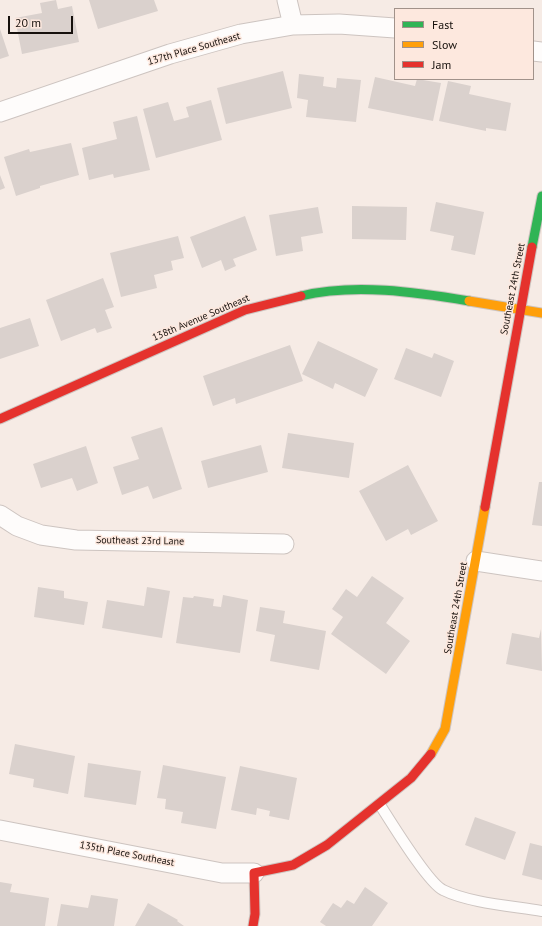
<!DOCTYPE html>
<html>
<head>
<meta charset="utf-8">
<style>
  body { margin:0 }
  #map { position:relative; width:542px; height:926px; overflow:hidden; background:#f6ebe5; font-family:"PT Sans",sans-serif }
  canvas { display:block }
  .legend { position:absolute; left:394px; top:8px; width:140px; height:72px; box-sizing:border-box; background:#fde8de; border:1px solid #a1928a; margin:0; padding:5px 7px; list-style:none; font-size:12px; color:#16100c }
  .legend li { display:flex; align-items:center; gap:8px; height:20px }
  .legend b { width:20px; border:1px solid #a1928a }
  .scale { position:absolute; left:8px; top:16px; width:65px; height:18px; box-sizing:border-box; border:2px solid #16100c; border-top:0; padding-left:5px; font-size:12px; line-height:14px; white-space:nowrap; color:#16100c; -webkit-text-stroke:3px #fde8de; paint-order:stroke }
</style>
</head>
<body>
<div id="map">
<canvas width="542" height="926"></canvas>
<ul class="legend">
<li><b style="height:5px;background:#30b455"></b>Fast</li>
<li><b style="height:5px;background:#ff9f0a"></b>Slow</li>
<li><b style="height:5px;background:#e5322d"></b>Jam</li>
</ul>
<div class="scale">20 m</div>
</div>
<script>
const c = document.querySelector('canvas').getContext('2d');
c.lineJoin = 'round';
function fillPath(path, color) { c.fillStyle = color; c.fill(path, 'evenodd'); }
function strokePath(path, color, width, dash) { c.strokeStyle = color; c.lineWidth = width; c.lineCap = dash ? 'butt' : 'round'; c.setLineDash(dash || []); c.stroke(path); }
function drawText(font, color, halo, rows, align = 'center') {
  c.font = font + ' "PT Sans",sans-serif'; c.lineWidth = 3; c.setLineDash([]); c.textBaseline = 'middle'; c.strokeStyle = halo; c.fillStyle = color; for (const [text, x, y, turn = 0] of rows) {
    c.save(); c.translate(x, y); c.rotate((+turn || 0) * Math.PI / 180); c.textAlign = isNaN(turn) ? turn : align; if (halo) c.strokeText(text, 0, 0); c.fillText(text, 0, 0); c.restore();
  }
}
const building = new Path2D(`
  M56,0L58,9L72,6L79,42L22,54L15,18L42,13L40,3Z
  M89,0H154L158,11L98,29Z
  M0,29L9,56L0,59Z
  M283,71L292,108L226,124L217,88Z
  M299,74L324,77L323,86L336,88L337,78L361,80L356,122L306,117L308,100L297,98Z
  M375,77L415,86L417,79L441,83L433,121L368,108Z
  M448,81L471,86L469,94L511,103L506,131L486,128V131L439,121Z
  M211,100L222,140L156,158L143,109L168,102L174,121L189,117L186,107Z
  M137,116L150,170L114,178L113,174L89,180L82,148L117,139L113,122Z
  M71,143L79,175L40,186V188L16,196L4,157L29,149L30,152Z
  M0,175L5,188L0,190Z
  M436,202L484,212L475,255L451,250L454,236L430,231Z
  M352,206L407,207L406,240L352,239Z
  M318,207L323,233L301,237L303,251L276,256L269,215Z
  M245,216L257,250L233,259L236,266L225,271L221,260L202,268L190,237Z
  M178,236L184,258L171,261L173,270L154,275L157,288L121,297L110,253Z
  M103,278L114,307L105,310L112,328L97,333L95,328L61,341L46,300Z
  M30,318L39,346L0,359V328Z
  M318,341L378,369L365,397L335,383L333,389L302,374Z
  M290,345L303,381L236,404L235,398L213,406L203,376Z
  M406,348L432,358L434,353L454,361L441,397L394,379Z
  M162,427L182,489L153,499L148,486L122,495L113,467L139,459L131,437Z
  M288,433L354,443L349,478L282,468Z
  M261,445L268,472L208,488L201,461Z
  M86,446L98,483L77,491L72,478L41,488L33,464Z
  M408,465L438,521L411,535L408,529L386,541L359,491Z
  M539,482H542V526L532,525Z
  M372,576L404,598L386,623L410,641L386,674L331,634L343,617L332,609L346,589L357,597Z
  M38,587L64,591V598L88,602L84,625L34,617Z
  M147,587L170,591L162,638L102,628L107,600L144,606Z
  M223,595L248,600L240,653L176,643L183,597L193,598L194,596L214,599L213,606L221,607Z
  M260,607L285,611L283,623L326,631L319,670L270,661L275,635L256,631Z
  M541,629L542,671L506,664L512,633L539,638Z
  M15,744L75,756L68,794L33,787L34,779L9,774Z
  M88,763L141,771L136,805L84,797Z
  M163,765L226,777L216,829L181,823L183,812L165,809L166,799L157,798Z
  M240,766L297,778L289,820L269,816L270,811L257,808L256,815L231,810Z
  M475,817L516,832L505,860L465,845Z
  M530,843L542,846V880L522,875Z
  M0,882L12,884L10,892L49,898L45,926H0Z
  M365,887L388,903L372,926H326L320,922L333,903L341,908L347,900L354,904Z
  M91,895L118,899L114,926H57L61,904L88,908Z
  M148,903L178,920L177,921L184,926H135Z`);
const lane = new Path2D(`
  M380,805C391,822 428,883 443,890C469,903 513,906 542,911`);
const street = new Path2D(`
  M287,0L293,25
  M533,51L542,52
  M0,112L170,54L241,34L293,25L339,24L395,28
  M0,515L17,526L41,535L76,540L284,544
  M476,561L542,571
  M0,830L222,873H254`);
const fast = new Path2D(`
  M532,247L542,196
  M301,296C354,283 416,292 469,301`);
const slow = new Path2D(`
  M469,301L542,313
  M431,754L445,729L485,507`);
const jam = new Path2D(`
  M0,419L245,310L301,296
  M485,507L532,247
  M253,926L255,914L254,873L293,865L327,845L411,778L431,754`);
const streetNames = [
  ["137th Place Southeast",194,49,-16],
  ["Southeast 24th Street",513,289,-79],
  ["138th Avenue Southeast",201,318,-23],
  ["Southeast 23rd Lane",140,541,1],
  ["Southeast 24th Street",456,608,-80],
  ["135th Place Southeast",127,854,11]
];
fillPath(building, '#dad1cd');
strokePath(lane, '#cdc4c0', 12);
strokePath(street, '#cdc4c0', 21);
strokePath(fast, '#cdc4c0', 11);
strokePath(slow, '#cdc4c0', 11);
strokePath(jam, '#cdc4c0', 11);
strokePath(lane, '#fefcfb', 10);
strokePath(street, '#fefcfb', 19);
strokePath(fast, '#30b455', 9);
strokePath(slow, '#ff9f0a', 9);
strokePath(jam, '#e5322d', 9);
drawText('10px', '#16100c', '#fde8de', streetNames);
</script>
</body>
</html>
